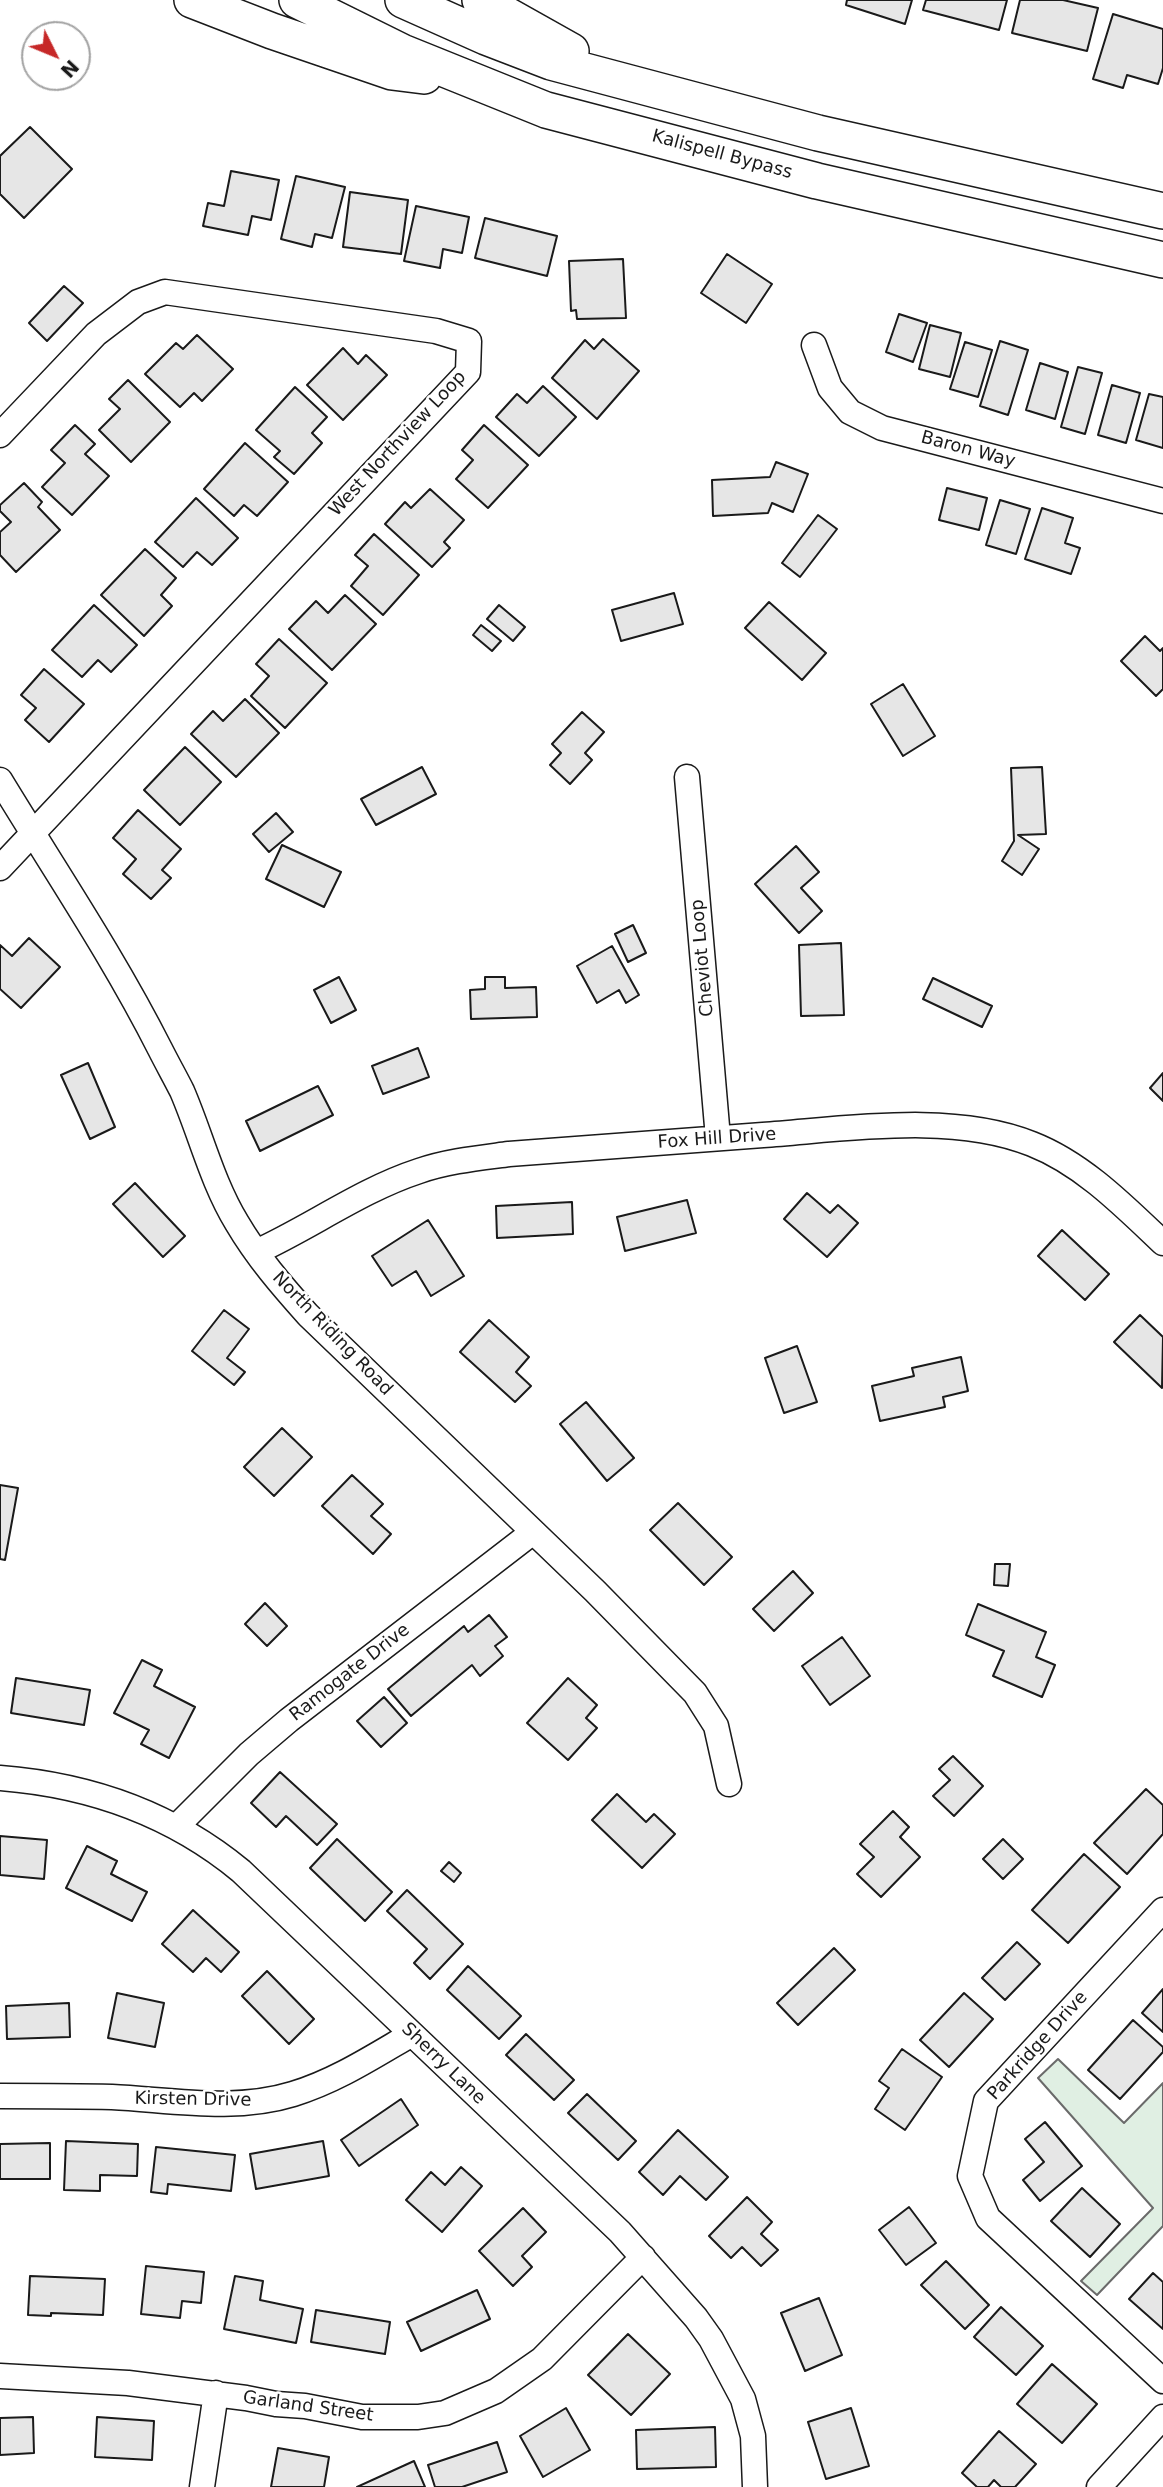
<!DOCTYPE html>
<html>
<head>
<meta charset="utf-8">
<style>
  body { margin:0 }
  #map { position:relative; width:1163px; height:2487px; overflow:hidden; background:#fff; font-family:"DejaVu Sans",sans-serif }
  canvas { display:block }
  .north { position:absolute; left:21px; top:21px; width:70px; height:70px; box-sizing:border-box; background:#fff; border:2px solid #a3a3a3; border-radius:50%; rotate:133deg; font-size:19px; font-weight:700; line-height:28px; text-align:center; color:#1a1a1a }
  .north::after { content:''; display:block; margin:auto; width:24px; height:32px; background:#c62828; clip-path:polygon(50% 0,100% 100%,50% 72%,0 100%) }
</style>
</head>
<body>
<div id="map">
<canvas width="1163" height="2487"></canvas>
<div class="north">N</div>
</div>
<script>
const c = document.querySelector('canvas').getContext('2d');
c.lineJoin = 'round';
function fillPath(path, color) { c.fillStyle = color; c.fill(path, 'evenodd'); }
function strokePath(path, color, width, dash) { c.strokeStyle = color; c.lineWidth = width; c.lineCap = dash ? 'butt' : 'round'; c.setLineDash(dash || []); c.stroke(path); }
function drawText(font, color, halo, rows, align = 'center') {
  c.font = font + ' "DejaVu Sans",sans-serif'; c.lineWidth = 5; c.setLineDash([]); c.textBaseline = 'middle'; c.strokeStyle = halo; c.fillStyle = color; for (const [text, x, y, turn = 0] of rows) {
    c.save(); c.translate(x, y); c.rotate((+turn || 0) * Math.PI / 180); c.textAlign = isNaN(turn) ? turn : align; if (halo) c.strokeText(text, 0, 0); c.fillText(text, 0, 0); c.restore();
  }
}
const green = new Path2D(`
  M1058,2059L1124,2123L1163,2083V2226L1097,2295L1081,2281L1153,2208L1038,2078Z`);
const building = new Path2D(`
  M847,0H912L905,24L846,5Z
  M926,0H1007L999,30L923,10Z
  M1020,0H1063L1098,8L1087,51L1012,33Z
  M1113,14L1163,29V68L1158,84L1127,75L1123,88L1093,79Z
  M30,127L72,169L24,218L0,194V156Z
  M231,171L279,180L271,220L252,216L248,235L203,226L208,203L224,206Z
  M296,176L345,187L332,238L315,234L312,247L281,239Z
  M350,192L408,200L401,254L343,247Z
  M416,206L469,217L462,253L443,249L440,268L404,261Z
  M485,218L557,236L547,276L475,258Z
  M727,254L772,284L746,323L701,293Z
  M623,259L626,318L577,319L576,310L571,311L569,261Z
  M64,286L83,303L47,341L29,323Z
  M899,314L927,323L913,362L886,352Z
  M930,325L961,333L950,377L919,369Z
  M197,335L233,369L202,401L194,393L180,407L145,374L176,343L183,349Z
  M603,339L639,371L597,419L552,378L585,340L594,349Z
  M1000,341L1028,350L1008,415L980,406Z
  M965,342L992,350L978,397L950,389Z
  M343,348L358,364L366,355L387,375L343,420L307,385Z
  M1040,363L1068,372L1055,419L1026,410Z
  M1078,367L1102,373L1085,434L1061,427Z
  M128,380L170,422L131,462L99,430L120,409L109,399Z
  M1112,385L1140,393L1126,443L1098,435Z
  M543,386L576,417L539,456L496,417L517,394L527,403Z
  M295,387L327,417L312,433L322,443L294,474L274,457L280,451L256,430Z
  M1149,394L1163,397V448L1136,440Z
  M75,425L95,444L85,454L109,476L72,515L42,487L65,463L51,450Z
  M484,425L528,465L488,508L456,479L473,460L462,450Z
  M245,443L288,482L257,516L244,505L234,516L204,489Z
  M776,462L808,474L793,512L772,503L768,513L713,516L712,480L770,477Z
  M24,483L42,502L38,507L60,530L16,572L0,555V532L11,522L0,511V505Z
  M947,488L987,498L979,530L939,520Z
  M430,489L464,520L444,542L450,548L432,567L385,524L405,502L411,508Z
  M196,498L238,538L212,565L197,552L183,567L155,542Z
  M1000,500L1030,509L1016,554L986,545Z
  M1042,508L1073,518L1065,543L1080,548L1071,574L1025,559Z
  M818,515L837,529L800,577L782,563Z
  M374,534L419,575L383,615L351,586L368,566L355,555Z
  M145,549L176,578L161,595L172,606L144,636L101,595Z
  M674,593L683,624L621,641L612,610Z
  M345,595L376,624L332,670L289,629L316,601L328,613Z
  M769,602L826,653L802,680L745,628Z
  M94,605L137,645L111,672L98,660L82,677L52,650Z
  M499,605L525,627L513,641L487,619Z
  M481,625L501,641L492,651L473,635Z
  M1145,636L1160,651L1163,648V689L1156,696L1121,661Z
  M279,639L327,683L285,728L251,696L269,676L256,664Z
  M44,669L84,704L49,742L25,720L36,708L21,695Z
  M903,684L935,736L903,756L871,704Z
  M245,699L279,733L236,777L191,734L213,711L223,721Z
  M582,712L604,732L585,753L592,760L570,784L550,765L561,753L552,744Z
  M185,747L221,782L180,825L144,790Z
  M422,767L436,794L376,825L361,799Z
  M1042,767L1046,834L1018,835L1039,849L1022,875L1002,861L1014,841L1011,768Z
  M138,810L181,849L162,870L171,878L151,899L123,874L136,859L113,838Z
  M276,813L293,832L269,852L253,834Z
  M282,845L341,872L324,907L266,879Z
  M796,846L819,872L801,888L822,911L799,933L755,884Z
  M633,925L646,953L628,962L615,934Z
  M29,938L60,967L21,1008L0,989V945L12,956Z
  M841,943L844,1015L801,1016L799,945Z
  M612,946L639,995L626,1003L619,990L597,1003L577,966Z
  M339,977L356,1010L331,1023L314,990Z
  M485,977H505V988L536,987L537,1017L471,1019L470,990L485,989Z
  M933,978L992,1006L982,1027L923,999Z
  M418,1048L429,1077L383,1094L372,1066Z
  M88,1063L115,1127L90,1139L61,1075Z
  M1163,1073V1101L1150,1088Z
  M318,1086L333,1115L260,1151L246,1121Z
  M135,1183L185,1236L163,1257L113,1204Z
  M807,1193L830,1213L838,1205L858,1223L827,1257L784,1219Z
  M687,1200L696,1233L625,1251L617,1217Z
  M572,1202L573,1234L497,1238L496,1206Z
  M428,1220L464,1276L431,1296L416,1271L392,1286L372,1256Z
  M1062,1230L1109,1274L1085,1300L1038,1256Z
  M224,1310L249,1329L227,1358L245,1372L234,1385L192,1351Z
  M1140,1315L1163,1337L1162,1388L1114,1342Z
  M489,1320L529,1357L516,1372L531,1386L515,1402L460,1352Z
  M797,1346L817,1402L784,1413L765,1358Z
  M961,1357L968,1391L943,1397L945,1407L880,1421L872,1386L914,1376L912,1368Z
  M586,1402L634,1458L607,1481L560,1424Z
  M282,1428L312,1457L274,1496L244,1467Z
  M352,1475L383,1504L371,1516L391,1534L373,1554L322,1506Z
  M0,1485L18,1488L5,1560L0,1559Z
  M678,1503L732,1557L704,1585L650,1530Z
  M995,1564H1010L1008,1586L994,1585Z
  M793,1571L813,1593L774,1631L753,1609Z
  M265,1603L287,1626L267,1646L245,1624Z
  M978,1604L1046,1632L1036,1657L1055,1665L1042,1697L993,1676L1004,1651L966,1635Z
  M489,1615L507,1637L495,1646L503,1656L480,1676L472,1665L411,1716L388,1689L464,1626L468,1632Z
  M842,1637L870,1676L830,1705L802,1666Z
  M142,1660L162,1670L154,1686L195,1707L169,1758L141,1744L149,1730L114,1713Z
  M16,1678L90,1690L84,1725L11,1713Z
  M568,1678L597,1705L586,1718L597,1728L568,1760L527,1723Z
  M384,1697L407,1723L381,1747L357,1721Z
  M953,1756L983,1786L954,1816L933,1796L950,1780L939,1769Z
  M280,1772L337,1824L317,1845L286,1816L276,1827L251,1803Z
  M1146,1789L1163,1805V1834L1127,1874L1094,1843Z
  M617,1794L646,1822L654,1814L675,1834L642,1868L592,1820Z
  M893,1811L909,1827L900,1837L920,1857L881,1897L857,1874L874,1857L860,1844Z
  M0,1836L47,1840L44,1879L0,1875Z
  M337,1839L392,1892L365,1921L310,1868Z
  M1003,1839L1023,1859L1003,1879L983,1859Z
  M87,1846L117,1861L111,1874L147,1892L132,1921L66,1888Z
  M1084,1854L1120,1887L1068,1943L1032,1910Z
  M449,1862L461,1873L454,1882L441,1871Z
  M407,1890L463,1944L430,1979L414,1963L427,1949L387,1911Z
  M193,1910L239,1952L221,1972L206,1958L193,1972L162,1944Z
  M1017,1942L1040,1964L1005,2000L982,1978Z
  M834,1948L855,1970L798,2025L777,2003Z
  M468,1966L521,2016L499,2039L447,1990Z
  M267,1971L314,2019L289,2044L242,1996Z
  M1163,1989V2032L1142,2013Z
  M117,1993L164,2003L155,2047L108,2038Z
  M964,1993L993,2019L949,2067L920,2040Z
  M69,2003L70,2037L7,2039L6,2006Z
  M1133,2020L1163,2047V2052L1120,2099L1088,2070Z
  M526,2034L574,2080L554,2100L506,2055Z
  M902,2049L942,2077L905,2130L875,2109L889,2088L879,2081Z
  M587,2094L636,2141L618,2160L568,2113Z
  M401,2099L418,2125L359,2166L341,2140Z
  M1045,2122L1082,2166L1040,2201L1023,2180L1044,2162L1025,2139Z
  M678,2130L728,2177L706,2200L680,2176L663,2195L639,2172Z
  M66,2141L138,2144L137,2176L100,2175V2191L64,2190Z
  M323,2141L329,2176L256,2189L250,2154Z
  M50,2143V2179H0V2144Z
  M156,2147L235,2155L231,2191L168,2184L167,2194L151,2192Z
  M461,2167L482,2186L442,2232L406,2200L431,2172L445,2185Z
  M1082,2188L1120,2224L1090,2257L1051,2221Z
  M747,2197L772,2222L761,2234L778,2250L761,2266L742,2247L731,2258L709,2236Z
  M909,2207L936,2243L906,2265L879,2230Z
  M523,2208L546,2232L522,2256L532,2267L513,2286L479,2251Z
  M946,2261L989,2305L965,2329L921,2285Z
  M146,2266L204,2272L201,2303L182,2301L180,2318L141,2314Z
  M1153,2273L1163,2282V2329L1129,2299Z
  M30,2276L105,2279L103,2315L51,2313V2316L28,2315Z
  M235,2276L263,2281L260,2300L303,2309L296,2343L224,2329Z
  M477,2290L490,2319L421,2351L407,2322Z
  M819,2298L842,2355L805,2371L781,2313Z
  M1001,2307L1043,2346L1016,2375L974,2337Z
  M316,2310L390,2322L385,2354L311,2342Z
  M628,2334L670,2374L631,2415L588,2375Z
  M1052,2364L1097,2404L1062,2443L1017,2404Z
  M566,2408L590,2450L543,2477L520,2436Z
  M851,2408L869,2466L826,2479L808,2422Z
  M33,2417L34,2453L0,2455V2418Z
  M97,2417L154,2421L152,2460L95,2457Z
  M715,2427L716,2467L637,2469L636,2430Z
  M999,2431L1036,2464L1015,2487H1001L994,2480L988,2487H977L962,2473Z
  M497,2442L507,2472L462,2487H435L428,2465Z
  M278,2448L329,2457L324,2487H271Z
  M414,2461L425,2487H357Z`);
const minor = new Path2D(`
  M814,345L830,388L850,412L882,428L1163,501
  M0,435L96,334L138,302L165,292L436,331L469,341L468,372L0,868
  M687,777L718,1138
  M0,780C54,869 113,956 160,1049C167,1063 175,1077 182,1091C201,1135 212,1182 237,1223C257,1257 282,1286 308,1315L595,1591L695,1693L716,1726L729,1784
  M256,1252C311,1227 361,1190 419,1171C448,1161 479,1158 509,1154C594,1148 679,1142 763,1135C847,1129 953,1112 1032,1144C1083,1164 1124,1206 1163,1243
  M0,1778C89,1785 172,1814 241,1871L620,2232L696,2318L711,2339L743,2399L753,2436L755,2487
  M176,1827L249,1754L289,1720L533,1532
  M1163,1910L986,2101L970,2176L988,2218L1163,2381
  M0,2096C37,2096 75,2096 112,2097C172,2100 235,2112 293,2094C336,2081 374,2056 412,2034
  M0,2376L128,2383L246,2398L276,2404L305,2406L362,2417H418L445,2413L496,2391L542,2359L643,2257
  M202,2487L216,2393
  M1099,2487L1163,2417`);
const highway = new Path2D(`
  M192,0L272,31L392,72L424,76
  M297,0L402,52L546,110L817,181L1163,260
  M403,0L486,37L551,62L818,133L1163,211
  M480,0L571,51`);
const streetNames = [
  ["Kalispell Bypass",722,155,15],
  ["West Northview Loop",398,444,-47],
  ["Baron Way",968,450,15],
  ["Cheviot Loop",703,958,-95],
  ["Fox Hill Drive",717,1139,-4],
  ["North Riding Road",332,1334,46],
  ["Ramogate Drive",350,1673,-38],
  ["Parkridge Drive",1038,2046,-48],
  ["Sherry Lane",443,2064,44],
  ["Kirsten Drive",193,2100,1],
  ["Garland Street",308,2407,8]
];
fillPath(green, '#e0efe3');
strokePath(green, '#6a6a6a', 2);
fillPath(building, '#e6e6e6');
strokePath(building, '#1a1a1a', 2);
strokePath(minor, '#1a1a1a', 27);
strokePath(highway, '#1a1a1a', 38);
strokePath(minor, '#fff', 24);
strokePath(highway, '#fff', 35);
drawText('18px', '#1a1a1a', '#fff', streetNames);
</script>
</body>
</html>
